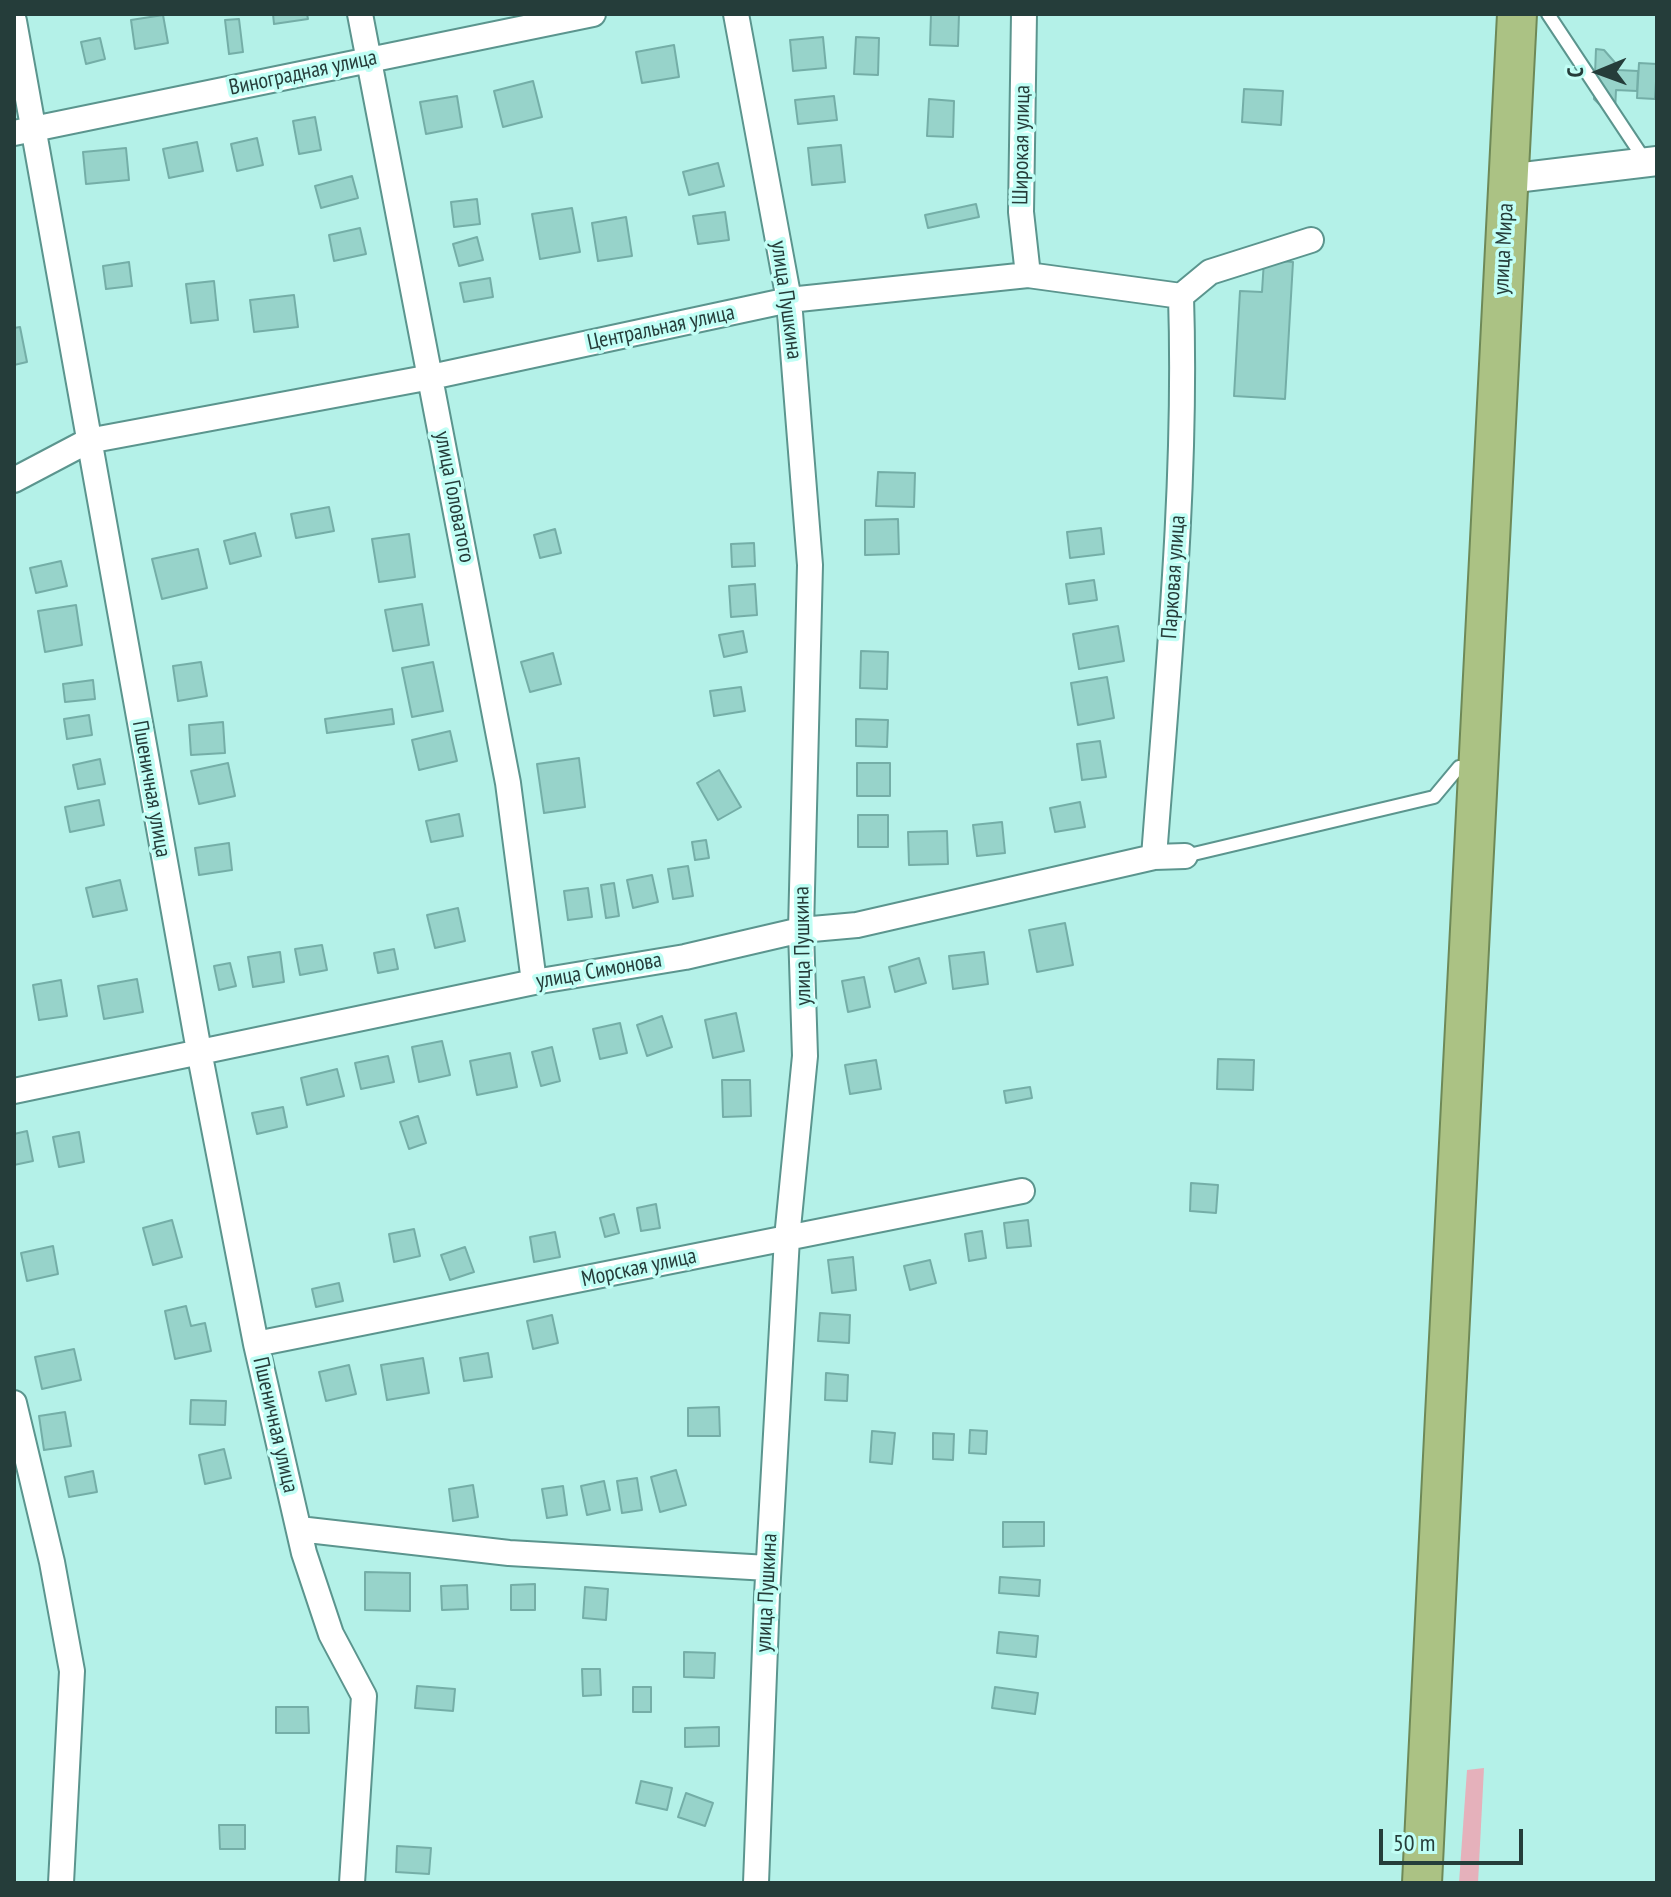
<!DOCTYPE html>
<html>
<head>
<meta charset="utf-8">
<style>
  body { margin:0 }
  #map { position:relative; width:1671px; height:1897px; overflow:hidden; background:#b4f1e8; font-family:"PT Sans Narrow",sans-serif }
  canvas { display:block }
  .frame { position:absolute; inset:0; border:16px solid #253d3a; pointer-events:none }
  .north { position:absolute; left:1559px; top:32px; width:80px; height:80px; -webkit-text-stroke:6px #c1fef5; paint-order:stroke; rotate:269deg; font-size:22px; font-weight:700; line-height:32px; text-align:center; color:#253d3a }
  .north::after { content:''; display:block; margin:auto; width:28px; height:36px; background:#253d3a; clip-path:polygon(50% 0,100% 100%,50% 72%,0 100%) }
  .scale { position:absolute; left:1379px; top:1829px; width:144px; height:36px; box-sizing:border-box; border:4px solid #253d3a; border-top:0; padding-left:10px; font-size:24px; line-height:28px; white-space:nowrap; color:#253d3a; -webkit-text-stroke:6px #c1fef5; paint-order:stroke }
</style>
</head>
<body>
<div id="map">
<canvas width="1671" height="1897"></canvas>
<div class="frame"></div>
<div class="north">С</div>
<div class="scale">50 m</div>
</div>
<script>
const c = document.querySelector('canvas').getContext('2d');
c.lineJoin = 'round';
function fillPath(path, color) { c.fillStyle = color; c.fill(path, 'evenodd'); }
function strokePath(path, color, width, dash) { c.strokeStyle = color; c.lineWidth = width; c.lineCap = dash ? 'butt' : 'round'; c.setLineDash(dash || []); c.stroke(path); }
function drawText(font, color, halo, rows, align = 'center') {
  c.font = font + ' "PT Sans Narrow",sans-serif'; c.lineWidth = 7; c.setLineDash([]); c.textBaseline = 'middle'; c.strokeStyle = halo; c.fillStyle = color; for (const [text, x, y, turn = 0] of rows) {
    c.save(); c.translate(x, y); c.rotate((+turn || 0) * Math.PI / 180); c.textAlign = isNaN(turn) ? turn : align; if (halo) c.strokeText(text, 0, 0); c.fillText(text, 0, 0); c.restore();
  }
}
const green = new Path2D(`
  M1484,1768L1478,1883H1459L1467,1770Z`);
const building = new Path2D(`
  M273,14H307L308,19L274,24Z
  M931,14H959L958,46L930,45Z
  M163,15L168,43L135,49L131,20Z
  M239,19L243,52L229,54L225,20Z
  M823,37L826,68L793,71L790,40Z
  M856,37L879,38L878,75L854,74Z
  M100,38L105,59L86,64L81,42Z
  M674,45L679,77L642,83L636,52Z
  M1596,49L1604,50L1618,66V70L1638,71L1637,91L1616,90L1615,112L1606,111L1594,99Z
  M1639,63L1657,64L1655,99L1637,98Z
  M533,81L542,117L503,127L494,91Z
  M1244,89L1283,91L1281,125L1242,122Z
  M457,96L462,127L426,134L420,102Z
  M834,96L837,120L798,124L795,100Z
  M929,99L954,101L953,137L927,136Z
  M315,117L321,150L299,154L293,121Z
  M257,138L263,165L237,171L231,144Z
  M197,142L203,171L169,178L163,149Z
  M841,145L845,182L812,185L808,148Z
  M126,148L129,180L86,184L83,152Z
  M718,163L724,186L689,195L683,172Z
  M352,176L358,198L321,208L315,186Z
  M477,199L480,224L454,227L451,202Z
  M976,204L979,217L928,228L925,215Z
  M572,208L580,252L540,259L532,214Z
  M725,212L729,240L698,244L693,216Z
  M626,217L632,256L598,261L592,223Z
  M360,228L366,254L334,261L329,235Z
  M477,237L483,260L459,266L453,244Z
  M1264,260L1293,262L1285,399L1234,396L1240,291L1262,292Z
  M129,262L132,286L106,289L103,266Z
  M490,278L493,297L464,302L460,283Z
  M214,281L218,320L191,323L186,284Z
  M294,295L298,327L254,332L250,300Z
  M20,327L27,362L14,365V328Z
  M878,472L915,473L914,507L876,506Z
  M329,507L334,531L296,538L291,514Z
  M898,519L899,554L865,555V520Z
  M1101,528L1104,554L1070,558L1067,532Z
  M555,529L561,553L540,558L534,535Z
  M255,533L261,556L230,564L224,541Z
  M409,534L415,577L379,582L372,539Z
  M754,543L755,566L732,567L731,544Z
  M198,549L207,588L162,599L152,559Z
  M61,561L67,586L36,593L30,568Z
  M1094,580L1097,600L1069,604L1066,584Z
  M755,584L757,615L731,617L729,586Z
  M422,604L429,645L393,651L385,610Z
  M76,605L82,645L45,652L38,611Z
  M1118,626L1124,661L1079,669L1073,634Z
  M743,631L747,652L724,657L719,635Z
  M861,651L888,652L887,689L860,688Z
  M553,653L561,684L530,692L521,662Z
  M201,662L207,696L178,701L173,666Z
  M433,662L443,711L412,717L402,668Z
  M1107,677L1114,718L1078,725L1071,683Z
  M93,680L95,699L65,702L63,684Z
  M741,687L745,711L714,716L710,691Z
  M392,709L394,724L327,733L325,719Z
  M89,715L92,735L67,739L64,719Z
  M856,719L888,720L887,747L856,746Z
  M223,722L225,753L191,755L189,725Z
  M450,731L457,761L419,770L412,740Z
  M1100,741L1106,777L1082,780L1077,744Z
  M579,758L585,807L544,813L537,764Z
  M100,759L105,784L78,789L73,765Z
  M228,763L235,796L199,804L191,771Z
  M857,763H890V796H857Z
  M719,770L741,807L718,820L697,783Z
  M99,800L104,825L70,832L65,807Z
  M1080,802L1085,827L1055,832L1050,808Z
  M459,814L463,836L431,842L426,821Z
  M858,815H888V847H858Z
  M1002,822L1005,853L977,856L973,825Z
  M947,831L948,864L909,865L908,832Z
  M706,840L709,858L695,860L692,842Z
  M229,843L232,870L199,875L195,848Z
  M688,866L693,896L673,899L668,869Z
  M652,875L658,902L633,908L627,880Z
  M120,880L127,910L93,917L86,888Z
  M614,883L619,916L606,918L601,885Z
  M588,888L592,917L568,920L564,891Z
  M458,908L465,941L435,948L427,915Z
  M1065,923L1073,965L1037,972L1029,930Z
  M322,945L327,970L300,975L295,949Z
  M394,949L398,969L378,973L374,953Z
  M280,952L284,982L253,987L248,957Z
  M984,952L988,984L953,989L949,956Z
  M919,958L926,983L895,992L889,967Z
  M230,963L236,986L219,990L214,966Z
  M864,977L870,1007L848,1012L842,981Z
  M137,979L143,1012L104,1019L98,986Z
  M61,980L67,1016L39,1020L33,985Z
  M736,1013L744,1051L713,1058L705,1020Z
  M662,1016L672,1047L647,1056L637,1025Z
  M620,1023L627,1053L600,1059L593,1029Z
  M442,1041L450,1075L419,1082L412,1047Z
  M552,1047L560,1081L541,1086L532,1052Z
  M510,1053L517,1087L477,1095L470,1061Z
  M388,1056L394,1082L361,1089L355,1063Z
  M1218,1059L1254,1060L1253,1090L1217,1089Z
  M876,1060L881,1089L850,1094L845,1065Z
  M337,1069L344,1096L307,1105L301,1078Z
  M722,1080H750L751,1116L723,1117Z
  M1030,1087L1032,1098L1006,1103L1004,1091Z
  M283,1107L287,1127L257,1134L252,1113Z
  M418,1116L426,1143L409,1149L400,1122Z
  M27,1131L33,1161L14,1165V1134Z
  M79,1132L84,1162L59,1167L53,1137Z
  M1191,1183L1218,1185L1216,1213L1190,1211Z
  M656,1204L660,1228L641,1231L637,1208Z
  M614,1214L619,1233L605,1237L600,1218Z
  M172,1220L182,1257L153,1265L143,1228Z
  M1028,1220L1031,1246L1007,1248L1004,1223Z
  M414,1229L420,1256L394,1262L389,1234Z
  M982,1231L986,1258L969,1261L965,1234Z
  M555,1232L560,1257L534,1262L530,1237Z
  M53,1246L58,1274L27,1281L21,1253Z
  M465,1247L474,1272L450,1280L441,1255Z
  M853,1257L856,1290L832,1293L828,1260Z
  M930,1260L936,1283L910,1290L904,1266Z
  M339,1283L343,1301L316,1307L312,1289Z
  M186,1306L191,1326L205,1323L211,1351L175,1359L165,1311Z
  M820,1313L850,1315L849,1343L818,1341Z
  M552,1315L558,1343L533,1349L527,1321Z
  M74,1349L81,1380L42,1389L35,1357Z
  M488,1353L492,1377L464,1381L460,1358Z
  M423,1358L429,1393L387,1400L381,1365Z
  M349,1365L356,1394L326,1401L319,1372Z
  M826,1373L848,1375L847,1401L825,1400Z
  M191,1400L226,1401L225,1425L190,1424Z
  M719,1407L720,1436H688V1408Z
  M65,1412L71,1446L44,1450L39,1416Z
  M970,1430L987,1431L986,1454L969,1453Z
  M872,1431L895,1433L892,1464L870,1462Z
  M933,1433L954,1434L953,1460L933,1459Z
  M224,1449L231,1478L205,1484L199,1455Z
  M676,1470L686,1505L660,1512L651,1477Z
  M93,1471L97,1492L69,1497L65,1477Z
  M637,1478L642,1510L622,1513L617,1481Z
  M604,1481L610,1510L587,1515L581,1486Z
  M473,1485L478,1517L453,1521L449,1489Z
  M563,1486L567,1515L547,1518L542,1489Z
  M1003,1522H1044V1546L1003,1547Z
  M365,1572L410,1573V1611L365,1610Z
  M1000,1577L1040,1580L1039,1596L999,1593Z
  M535,1584V1610H511V1585Z
  M467,1585L468,1609L442,1610L441,1586Z
  M585,1587L608,1589L606,1620L583,1618Z
  M999,1632L1038,1636L1036,1657L997,1653Z
  M684,1652L715,1653L714,1678L684,1677Z
  M582,1669H600L601,1695L583,1696Z
  M417,1686L455,1689L453,1711L415,1708Z
  M633,1687H651V1712H633Z
  M995,1687L1038,1693L1035,1714L992,1708Z
  M276,1707H308L309,1733H276Z
  M719,1727V1746L685,1747V1728Z
  M641,1781L672,1788L667,1810L636,1803Z
  M686,1793L713,1803L705,1826L678,1817Z
  M219,1825H245V1849H220Z
  M397,1846L431,1848L429,1874L396,1872Z`);
const service = new Path2D(`
  M1548,14L1646,162
  M1185,856L1434,797L1459,767`);
const minor = new Path2D(`
  M360,14L508,783L534,982
  M736,14L789,300L810,565L801,930L805,1056L787,1238L767,1595L756,1883
  M1024,14L1021,212L1028,275
  M14,21L199,1051L256,1344L304,1553L331,1634L364,1696L352,1883
  M14,133L593,14
  M14,480L88,441L431,377L789,300L1028,275L1181,296L1210,272L1311,240
  M1154,857C1168,670 1187,483 1181,296
  M14,1091L534,982L685,957L801,930L857,925L1154,857L1185,856
  M256,1344L1022,1191
  M14,1403L52,1562L72,1671L61,1883
  M299,1529L509,1553L768,1568`);
const tertiary = new Path2D(`
  M1507,179L1657,161`);
const trunk = new Path2D(`
  M1422,1883C1453,1260 1482,637 1517,14`);
const streetNames = [
  ["Виноградная улица",303,73,-12],
  ["Широкая улица",1022,145,-89],
  ["улица Мира",1504,249,-87],
  ["улица Пушкина",786,300,82],
  ["Центральная улица",661,328,-12],
  ["улица Головатого",454,497,79],
  ["Парковая улица",1174,577,-86],
  ["Пшеничная улица",151,789,80],
  ["улица Пушкина",803,946,-91],
  ["улица Симонова",599,971,-10],
  ["Морская улица",639,1268,-12],
  ["Пшеничная улица",275,1425,77],
  ["улица Пушкина",767,1593,-87]
];
fillPath(green, '#e5b1bb');
fillPath(building, '#97d3ca');
strokePath(building, '#74aea7', 2);
strokePath(service, '#5b958e', 16);
strokePath(minor, '#5b958e', 28);
strokePath(tertiary, '#5b958e', 32);
strokePath(trunk, '#6e8957', 42);
strokePath(service, '#fff', 12);
strokePath(minor, '#fff', 24);
strokePath(tertiary, '#fff', 28);
strokePath(trunk, '#abc284', 38);
drawText('22px', '#253d3a', '#c1fef5', streetNames);
</script>
</body>
</html>
